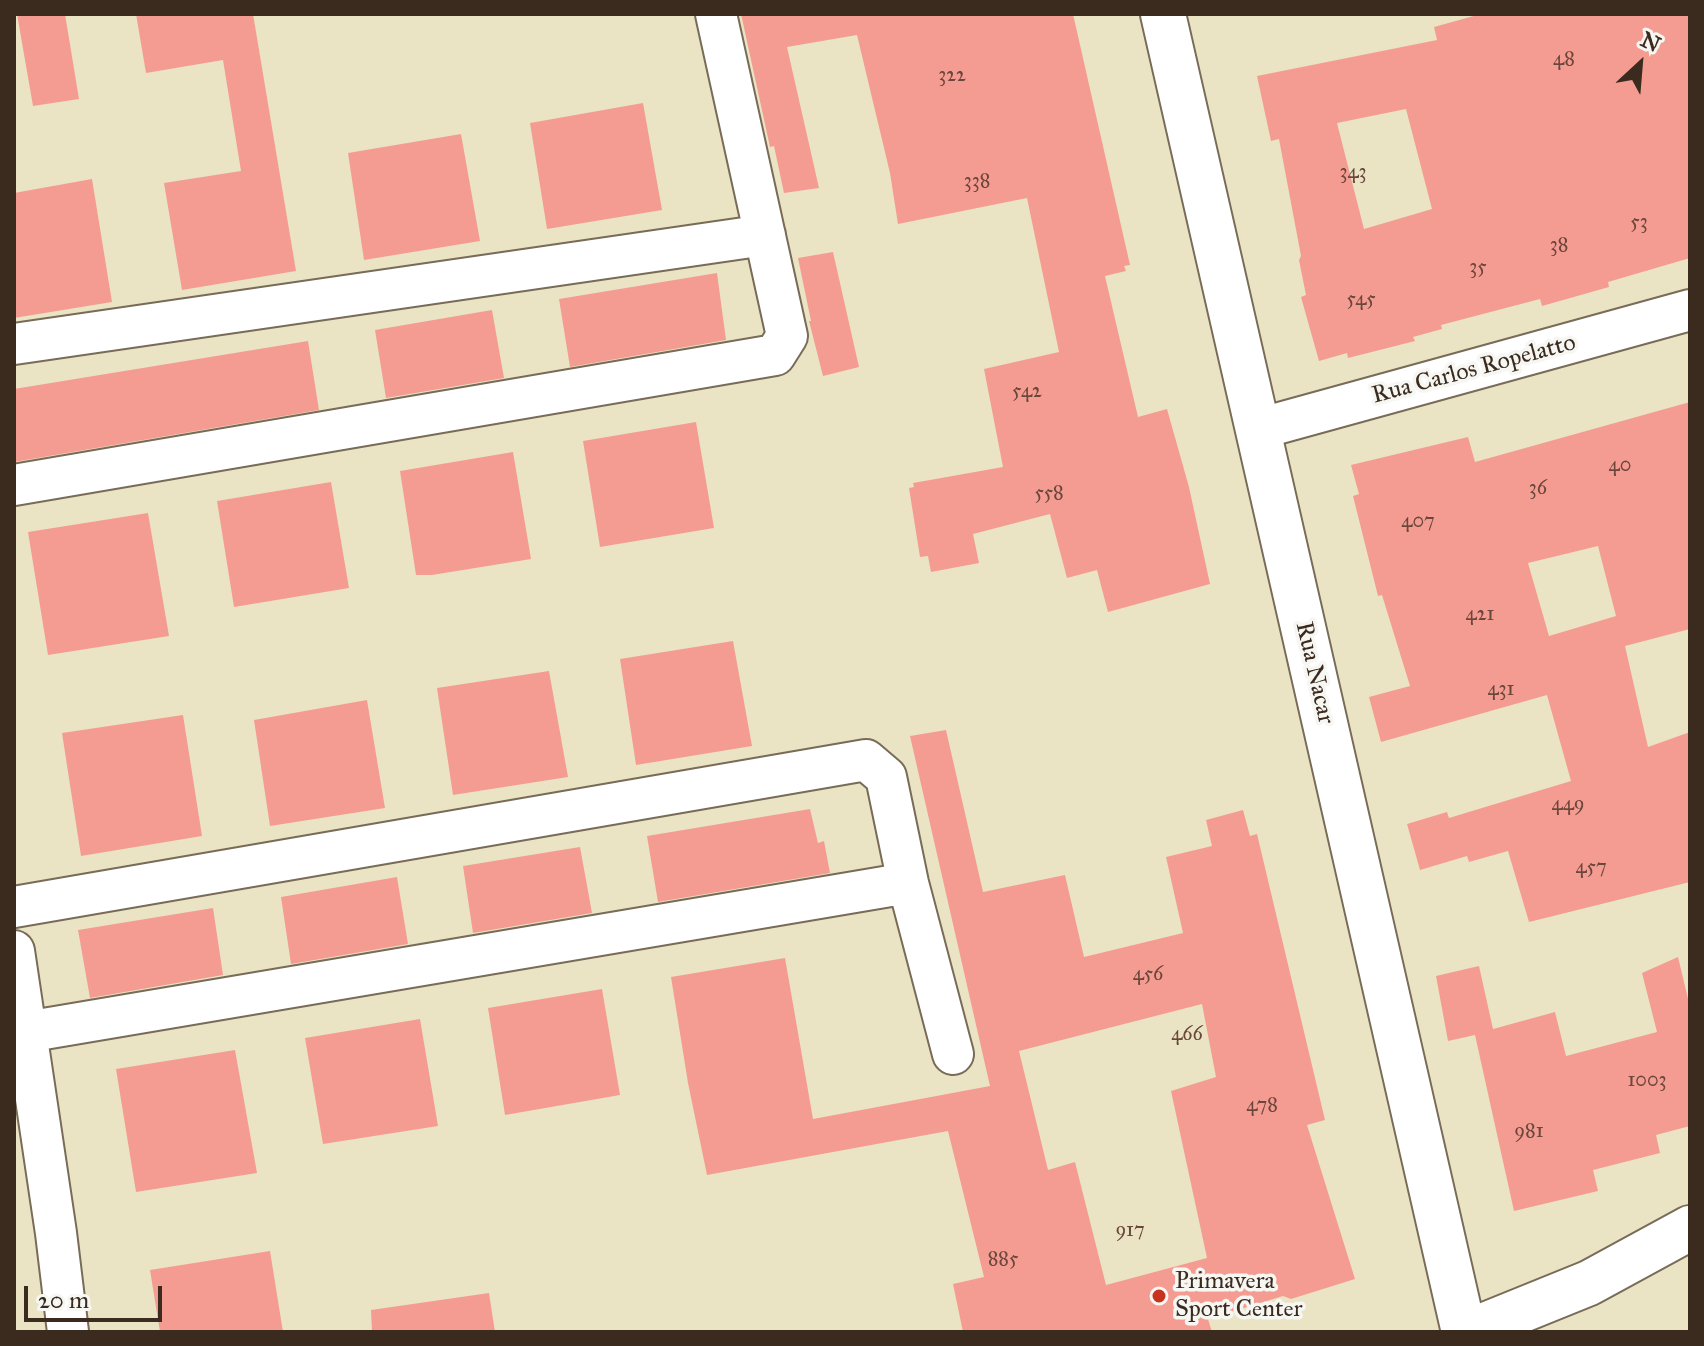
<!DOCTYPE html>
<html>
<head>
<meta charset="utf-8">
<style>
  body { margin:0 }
  #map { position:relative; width:1704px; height:1346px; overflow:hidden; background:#eae4c5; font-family:"IM FELL Great Primer",serif }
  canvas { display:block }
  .frame { position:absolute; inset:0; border:16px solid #3b2a1e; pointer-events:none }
  .north { position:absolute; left:1600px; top:24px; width:80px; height:80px; -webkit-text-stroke:6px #f6f6f2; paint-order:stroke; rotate:26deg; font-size:22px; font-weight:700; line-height:32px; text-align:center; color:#3b2a1e }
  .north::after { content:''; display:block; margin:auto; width:28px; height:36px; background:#3b2a1e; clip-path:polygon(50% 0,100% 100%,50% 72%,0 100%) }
  .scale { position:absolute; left:24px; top:1286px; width:138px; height:36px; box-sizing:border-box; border:4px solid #3b2a1e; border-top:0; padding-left:10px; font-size:24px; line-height:28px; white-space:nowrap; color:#3b2a1e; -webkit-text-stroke:6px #f6f6f2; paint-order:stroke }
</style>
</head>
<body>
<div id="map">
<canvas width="1704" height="1346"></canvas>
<div class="frame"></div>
<div class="north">N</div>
<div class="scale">20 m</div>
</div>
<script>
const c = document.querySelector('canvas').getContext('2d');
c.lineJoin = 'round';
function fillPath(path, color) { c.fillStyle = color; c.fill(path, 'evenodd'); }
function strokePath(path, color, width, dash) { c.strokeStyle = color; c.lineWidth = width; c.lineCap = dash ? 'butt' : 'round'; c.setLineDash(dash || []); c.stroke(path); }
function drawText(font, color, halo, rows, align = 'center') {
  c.font = font + ' "IM FELL Great Primer",serif'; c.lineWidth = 7; c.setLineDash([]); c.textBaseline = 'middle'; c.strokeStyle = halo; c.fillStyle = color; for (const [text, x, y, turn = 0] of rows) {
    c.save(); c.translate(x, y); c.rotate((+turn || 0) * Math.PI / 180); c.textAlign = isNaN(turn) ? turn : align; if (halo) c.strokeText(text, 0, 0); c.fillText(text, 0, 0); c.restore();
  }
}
const building = new Path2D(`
  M17,14H65L79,99L33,106Z
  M136,14H253L296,271L182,290L164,183L241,171L223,60L146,73Z
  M741,14H1073L1130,265L1124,266L1126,271L1105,276L1138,417L1167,409L1189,487L1210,584L1108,612L1097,570L1067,578L1050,514L973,534L979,563L931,572L928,556L920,557L909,488L914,487L913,483L1003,467L984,369L1059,352L1027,198L898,224L890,173L857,35L787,47L819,188L784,193L774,146L770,147Z
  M1481,14H1690V258L1608,282L1609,287L1542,306L1540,299L1441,325L1442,329L1413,337L1415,341L1348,358L1347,353L1319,361L1301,297L1306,295L1299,260L1301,256L1279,139L1271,141L1257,76L1437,40L1434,27ZM1406,109L1432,209L1364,229L1337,123Z
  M643,103L662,210L547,229L530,123Z
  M461,134L480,241L364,260L348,153Z
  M92,179L112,302L14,318V193Z
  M833,252L859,367L823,376L809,321H811L798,258Z
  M717,273L726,340L570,367L559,299Z
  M492,310L504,378L386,398L375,330Z
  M308,341L319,410L14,462V389Z
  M1690,402V629L1625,646L1648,747L1690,732V882L1529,922L1508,851L1469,862L1467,856L1420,870L1407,824L1447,812L1449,818L1571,781L1547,695L1381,742L1369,697L1410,686L1382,595L1378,596L1353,496L1359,494L1351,465L1468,437L1475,462ZM1598,546L1616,616L1549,636L1528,563Z
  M696,422L714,528L600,547L583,441Z
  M513,452L531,559L432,575H416L400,471Z
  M331,482L349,588L234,607L217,501Z
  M148,513L169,636L48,655L28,532Z
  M733,641L752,746L636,765L620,659Z
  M549,671L568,777L453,795L437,688Z
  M367,700L385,808L270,826L254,720Z
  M183,715L202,836L81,856L62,733Z
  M946,730L983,892L1065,875L1084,957L1183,933L1166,857L1212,846L1206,820L1243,810L1250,836L1257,834L1325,1120L1307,1125L1355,1279L1291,1299L1283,1296L1208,1319L1212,1332H963L953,1284L984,1277L948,1131L707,1175L688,1083L671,977L785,958L813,1119L990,1086L910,736ZM1202,1004L1216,1077L1171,1091L1207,1258L1106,1285L1075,1162L1048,1170L1019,1051Z
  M810,809L818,843L824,841L830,873L658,902L647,836Z
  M580,847L592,913L473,933L463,866Z
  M397,877L408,944L291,964L281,897Z
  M213,908L223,975L90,998L78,930Z
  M1678,957L1690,1007V1126L1656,1135L1660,1153L1593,1170L1598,1191L1514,1211L1475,1035L1448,1041L1436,976L1479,966L1493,1029L1555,1012L1566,1056L1657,1032L1642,973Z
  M602,989L620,1095L505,1115L488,1008Z
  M420,1019L438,1126L323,1144L305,1038Z
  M235,1050L257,1173L136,1192L116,1069Z
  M270,1251L283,1332H160L150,1270Z
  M489,1293L495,1332H372L371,1310Z`);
const minor = new Path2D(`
  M14,344L765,235
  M1258,429L1690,310
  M14,485L775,355L787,336L716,14
  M14,907L866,760L886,777L908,883L953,1054
  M14,951L56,1233L68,1332
  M26,1032L908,883`);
const secondary = new Path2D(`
  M1163,14L1464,1332
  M1468,1332L1589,1283L1690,1228`);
const markers = [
  [1159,1296,8,"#c8321e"]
];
const numberNames = [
  ["48",1564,60],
  ["322",952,76],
  ["343",1353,173],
  ["338",977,182],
  ["53",1639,223],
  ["38",1559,246],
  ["35",1478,268],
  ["545",1361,300],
  ["542",1027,392],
  ["40",1620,466],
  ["36",1538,489],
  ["558",1049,494],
  ["407",1418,522],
  ["421",1480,615],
  ["431",1501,690],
  ["449",1568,805],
  ["457",1591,868],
  ["456",1148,975],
  ["466",1187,1035],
  ["1003",1647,1081],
  ["478",1262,1106],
  ["981",1529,1132],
  ["917",1130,1231],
  ["885",1003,1260]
];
const streetNames = [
  ["Rua Carlos Ropelatto",1474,370,-15],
  ["Rua Nacar",1314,673,77]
];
const poiNames = [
  ["Primavera",1175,1282],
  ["Sport Center",1175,1310]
];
fillPath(building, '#f59c92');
strokePath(minor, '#786b58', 44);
strokePath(secondary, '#786b58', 48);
strokePath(minor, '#fff', 40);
strokePath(secondary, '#fff', 44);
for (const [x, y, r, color] of markers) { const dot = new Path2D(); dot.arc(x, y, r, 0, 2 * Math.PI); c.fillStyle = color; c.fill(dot); strokePath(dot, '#f6f6f2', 3); }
drawText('20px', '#6a463b', null, numberNames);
drawText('24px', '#3b2a1e', '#f6f6f2', streetNames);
drawText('24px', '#3b2a1e', '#f6f6f2', poiNames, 'left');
</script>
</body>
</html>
